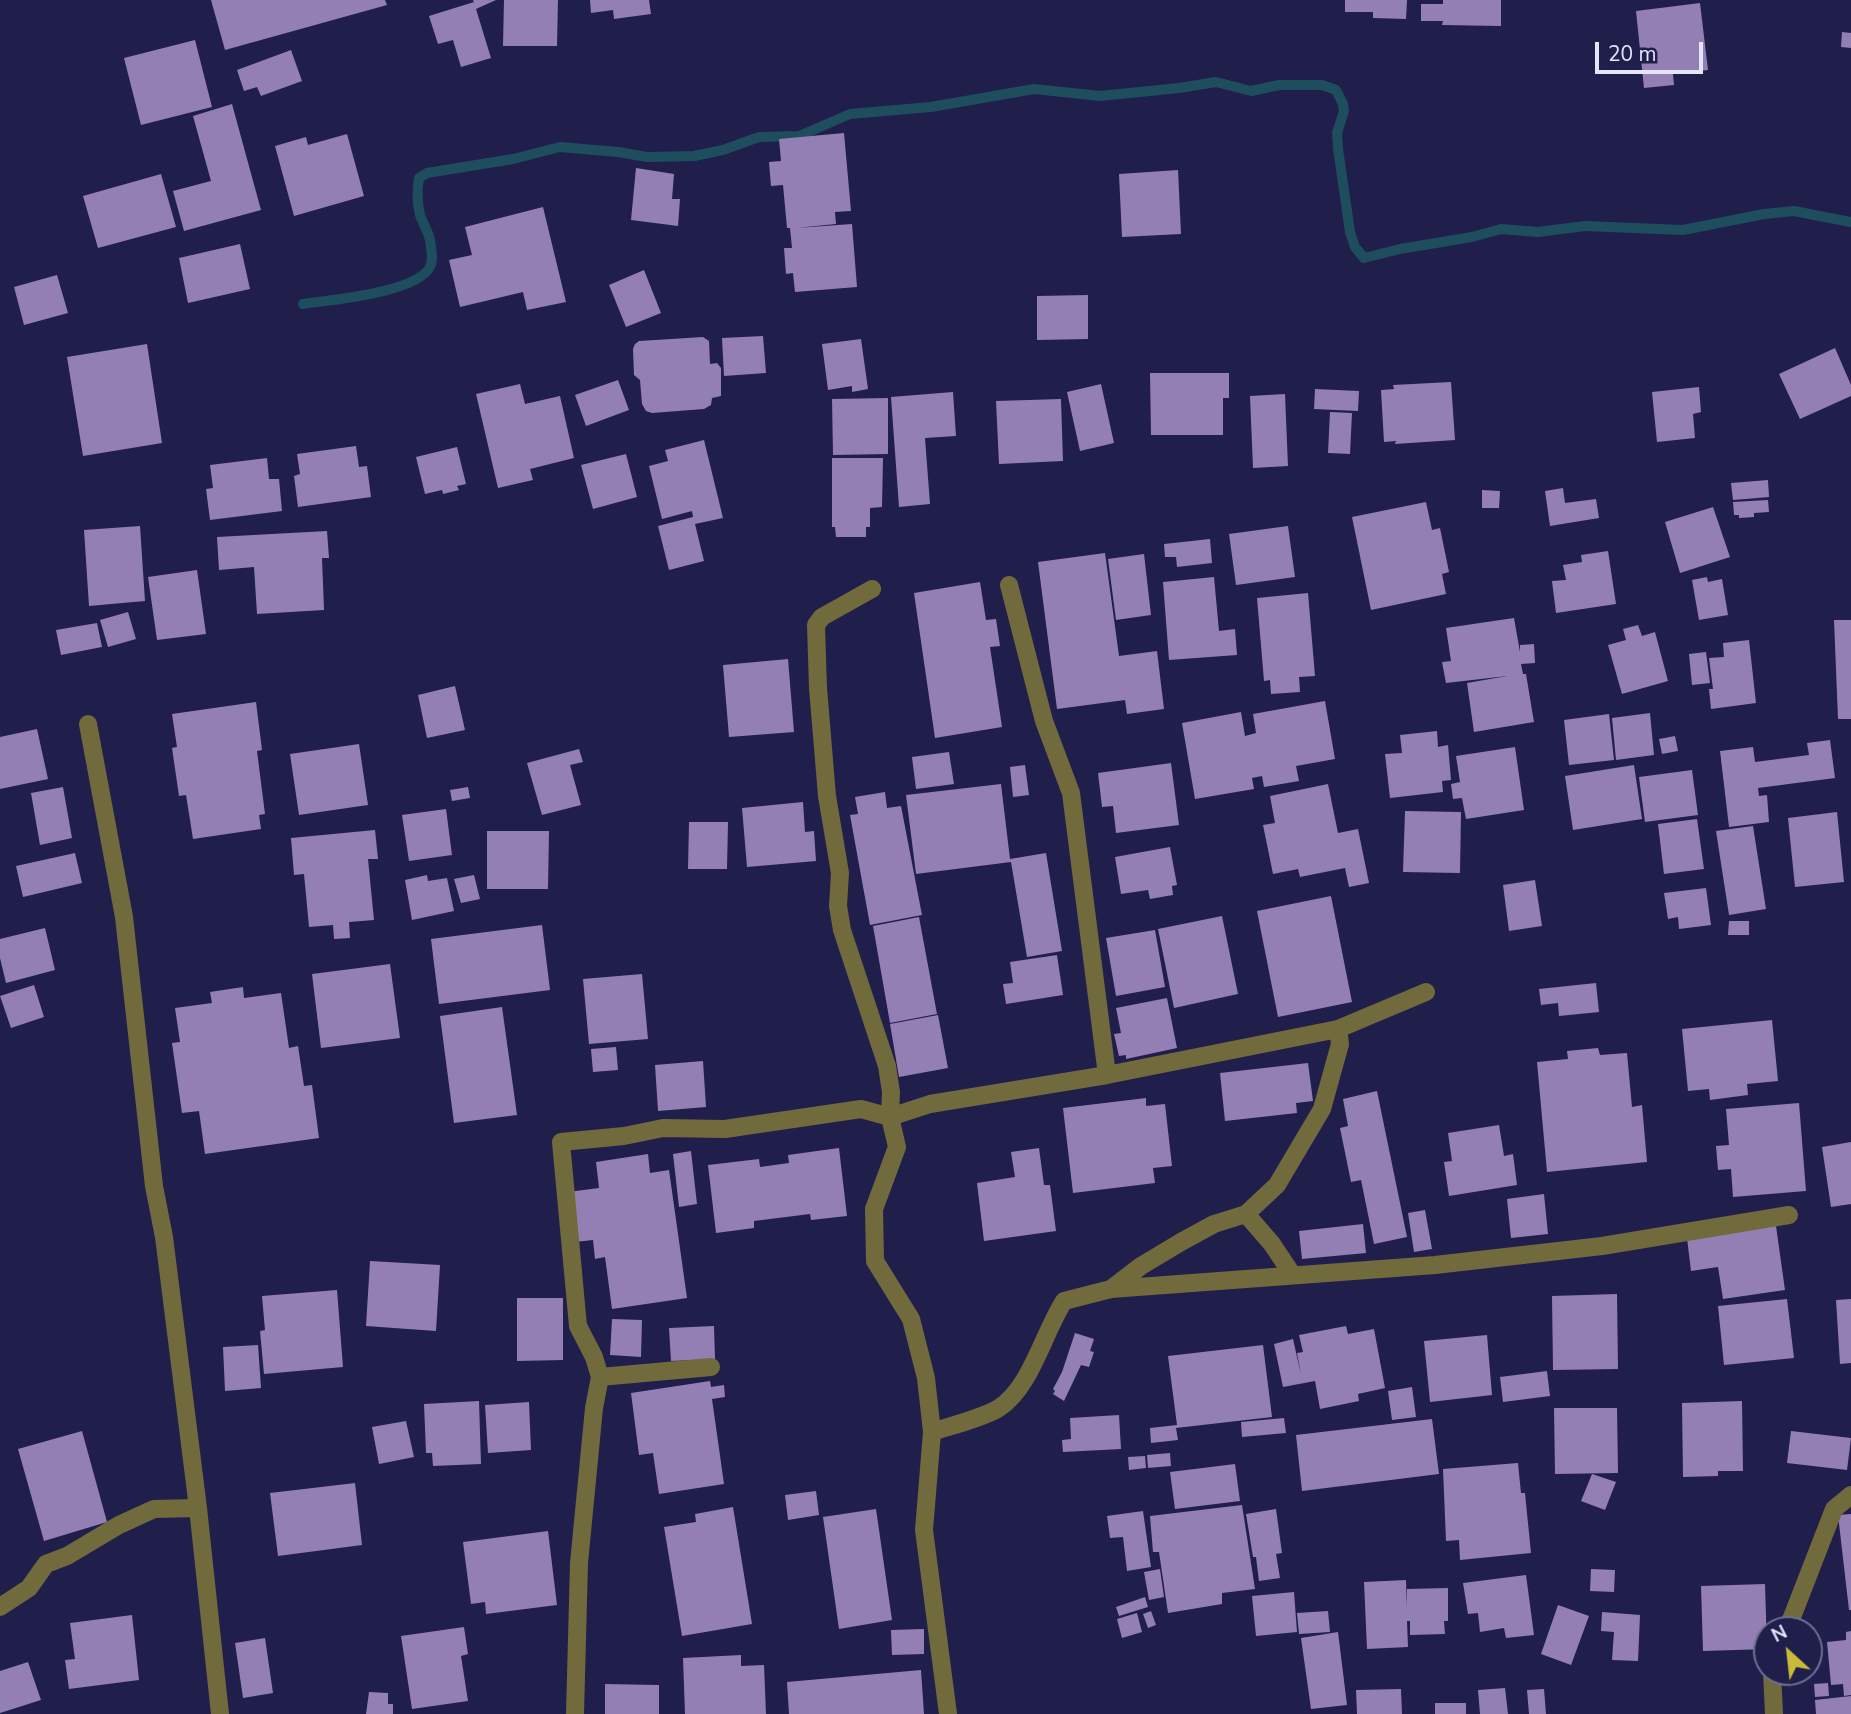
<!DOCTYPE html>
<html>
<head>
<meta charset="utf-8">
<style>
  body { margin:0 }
  #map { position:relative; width:1851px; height:1714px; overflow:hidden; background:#201e4b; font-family:"Nunito Sans",sans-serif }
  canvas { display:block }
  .north { position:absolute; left:1753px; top:1616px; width:70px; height:70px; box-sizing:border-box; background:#201e4b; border:2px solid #6e6e92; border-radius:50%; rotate:333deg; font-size:19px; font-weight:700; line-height:28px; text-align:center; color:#e3e5fd }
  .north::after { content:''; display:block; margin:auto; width:24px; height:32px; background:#cbba39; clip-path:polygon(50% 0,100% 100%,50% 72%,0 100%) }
  .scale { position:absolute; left:1595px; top:42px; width:108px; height:32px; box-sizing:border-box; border:4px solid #e3e5fd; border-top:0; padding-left:9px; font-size:21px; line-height:24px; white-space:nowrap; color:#e3e5fd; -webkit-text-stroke:5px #201e4b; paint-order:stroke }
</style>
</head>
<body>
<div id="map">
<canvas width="1851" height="1714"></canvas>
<div class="north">N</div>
<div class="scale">20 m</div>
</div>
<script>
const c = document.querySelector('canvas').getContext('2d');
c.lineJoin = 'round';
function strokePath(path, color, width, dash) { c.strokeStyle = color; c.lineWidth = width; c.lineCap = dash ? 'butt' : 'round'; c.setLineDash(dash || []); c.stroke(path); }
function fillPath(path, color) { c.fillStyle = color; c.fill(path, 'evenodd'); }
const stream = new Path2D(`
  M303,304C330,300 416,293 430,267C434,259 431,249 430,240C428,231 423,224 420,215C417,203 417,190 419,178L427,173L513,159L560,147L618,152L647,157L694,156L723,150L759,137L799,136L850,114L931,107L1034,89L1100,96L1179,88L1216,82L1251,91L1279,85H1322L1336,90L1343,104L1344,111L1337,133L1338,149L1350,232L1355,247L1364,258L1400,249L1472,237L1501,229L1538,232L1585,226L1683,230L1764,214L1794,211L1851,222`);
const building = new Path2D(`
  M211,0H385L387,5L225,50Z
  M473,0H496L476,9L491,58L461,67L453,40L438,44L429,16L474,2Z
  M504,0H558L557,46H503Z
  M590,0H649L651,14L614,19L613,10L591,13Z
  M1345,0H1407L1406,19L1373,18V12H1345Z
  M1443,0H1501V26L1442,25L1443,21H1421V4H1443Z
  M1700,3L1708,70L1673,74L1674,85L1644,88L1636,11Z
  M1842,32L1851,33V48L1841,47Z
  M195,40L212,107L141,125L124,58Z
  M291,50L302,81L261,96L257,87L244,91L237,70Z
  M232,104L261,210L184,231L173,191L211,181L193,116Z
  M844,133L851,211L835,212L836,224L796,228L852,224L857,287L795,292L793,273L786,274L784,248H792L790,228H787L783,185L771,186L769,162L781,161L779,139Z
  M347,134L364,196L294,216L275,146L306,137L308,145Z
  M636,168L674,174L672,199H680L678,226L631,220Z
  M1178,170L1181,234L1122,237L1119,174Z
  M161,174L176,227L98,248L83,196Z
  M543,207L566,302L527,310L523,292L460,307L449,260L472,255L465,227Z
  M240,244L250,289L188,303L179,258Z
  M644,270L661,313L626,327L609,285Z
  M57,275L68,313L24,325L14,287Z
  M1088,295V339L1037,340V296Z
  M763,336L766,373L724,376L722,338Z
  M703,337L709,341L710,364L717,363L721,368V396L712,398L711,405L704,409L652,413L646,411L642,404L640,380L634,375L633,349L635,344L639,341Z
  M861,339L868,389L852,392V386L828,390L822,344Z
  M147,344L162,443L83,456L67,357Z
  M1835,348L1851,385V396L1800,419L1779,374Z
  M1150,373H1229V398H1223V435H1151Z
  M618,380L629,410L586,426L575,395Z
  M1451,382L1455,440L1395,444L1396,441L1384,442L1381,390L1394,389L1393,385Z
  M520,384L525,404L560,396L574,458L530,469L533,480L498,488L476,394Z
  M1101,384L1114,443L1080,451L1067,392Z
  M1699,387L1701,412L1693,414L1695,438L1657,442L1652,392Z
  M1315,389L1359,391L1358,411L1314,409Z
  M953,392L956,436L925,438L930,504L899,507L891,397Z
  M1285,394L1288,466L1253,468L1250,396Z
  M888,398V454L833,455L832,399Z
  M1061,399L1063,461L999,464L996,401Z
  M1330,412L1352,413L1350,454L1328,453Z
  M704,440L723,518L695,524L704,561L669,570L658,526L693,517L692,511L662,519L649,466L668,461L665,450Z
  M356,446L359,467L367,466L371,497L298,507L294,476L300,474L297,454Z
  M457,447L466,484L457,486L459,490L443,494L442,490L425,494L416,457Z
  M626,454L637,497L593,509L581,465Z
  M267,458L269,479H279L282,511L210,520L206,489L213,488L210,465Z
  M832,458H883L882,507L870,508V527H866V537H836L835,527H832Z
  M1768,480L1769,497L1733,500L1731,483Z
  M1563,488L1565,503L1596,499L1599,518L1550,526L1545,491Z
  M1482,490L1500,491L1499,508H1482Z
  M1768,500L1769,512L1754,513V517L1739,518V515H1734L1733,502Z
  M1426,502L1432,530L1440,528L1449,572L1442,574L1446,594L1371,610L1352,517Z
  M1713,507L1730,557L1680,573L1665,522Z
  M140,526L145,601L89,606L84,530Z
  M1288,526L1295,577L1236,585L1229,534Z
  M327,531L329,558H322L324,610L257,614L254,567L219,570L217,537Z
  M1210,539L1212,563L1177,567L1176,557H1165L1164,544Z
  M1608,551L1616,604L1556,613L1552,581L1566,580L1563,565L1582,562L1581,555Z
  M1105,553L1119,656L1157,651L1164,709L1127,714L1125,700L1057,709L1038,562Z
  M1144,554L1151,615L1116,620L1108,559Z
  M197,570L206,634L157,640L148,577Z
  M1214,577L1219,631L1235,629L1237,655L1169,660L1163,582Z
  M1707,577L1708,582L1722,579L1728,615L1699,620L1692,580Z
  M980,582L986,620L996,619L1000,646L990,647L1002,727L935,738L914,593Z
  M1308,593L1315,676L1299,677L1300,692L1271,694L1270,680L1264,681L1257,598Z
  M128,612L136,639L108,647L100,620Z
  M1514,618L1520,652V645L1534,644L1535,663L1521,664L1523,674H1526L1534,722L1474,732L1467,683L1507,676L1446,683L1442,662L1451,661L1446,628Z
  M1834,620H1851V719H1838Z
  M97,623L102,647L61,655L56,630Z
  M1638,625L1642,636L1655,632L1668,681L1622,694L1608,645L1626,640L1623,629Z
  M1749,640L1756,703L1711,709L1709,689H1713L1709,658L1724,657L1723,643Z
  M1706,652L1710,683L1692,685L1689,654Z
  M788,659L794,732L729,737L723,665Z
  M455,686L465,730L427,738L418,695Z
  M1325,701L1335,759L1296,766L1299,781L1264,787L1262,776L1252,778L1254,789L1195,799L1182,723L1241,712L1245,736L1256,733L1253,714Z
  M256,702L262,750L257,751L265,814L259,815L261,829L193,839L186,795L179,796L172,748L177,747L172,714Z
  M1650,713L1654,755L1616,760L1612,718Z
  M1609,714L1614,760L1569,765L1564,720Z
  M37,729L48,779L0,789V737Z
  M1437,731L1438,747L1448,745L1451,780L1442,781L1443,792L1390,798L1385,754L1402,753L1400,735Z
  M1675,736L1678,751L1662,754L1659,739Z
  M1830,740L1835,778L1758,788L1759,796L1767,795L1769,822L1729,827L1720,751L1753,747L1755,762L1809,755L1807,743Z
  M359,744L368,805L299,815L290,754Z
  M1515,747L1524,810L1466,819L1462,798L1453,799L1451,784L1460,782L1456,756Z
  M579,749L583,762L570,765L581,805L542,815L527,763Z
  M949,752L954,784L916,789L912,757Z
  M1171,763L1179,825L1116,833L1113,806L1102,807L1098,773Z
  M1025,765L1029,795L1013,797L1010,767Z
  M1634,765L1642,819L1573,830L1565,776Z
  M1692,770L1698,815L1645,822L1639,777Z
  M1001,784L1010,859L1046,853L1062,951L1027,957L1011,862L916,874L906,795Z
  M1328,784L1338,833L1358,829L1369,883L1349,887L1345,868L1300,877L1298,869L1273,874L1263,825L1275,823L1270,796Z
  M63,787L72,838L40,845L31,793Z
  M468,787L470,798L452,801L450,790Z
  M885,792L887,808L901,806L922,915L870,925L850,815L858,814L855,797Z
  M803,802L805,832L814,831L816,861L747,867L742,808Z
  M446,809L452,855L409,861L402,815Z
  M1405,811L1461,812L1460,873L1403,872Z
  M1837,812L1844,882L1795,887L1788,818Z
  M1697,819L1704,869L1664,874L1658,824Z
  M689,822H728L727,869H688Z
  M1753,826L1766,909L1729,915L1716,831Z
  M375,830L378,859H368L374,920L349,922L350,938L334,939L333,925L309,927L304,874L294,875L291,838Z
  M487,831H549L548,889H487Z
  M1170,847L1177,885L1172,886L1173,895L1150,899L1148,890L1121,894L1115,857Z
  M75,853L82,883L23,897L16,866Z
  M427,875L428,881L447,878L454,911L412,920L405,880Z
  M474,875L480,899L461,903L454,879Z
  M1535,880L1542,926L1509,931L1503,885Z
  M1706,888L1711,925L1679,929L1678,917L1668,919L1664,893Z
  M1331,896L1352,1002L1278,1017L1257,911Z
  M1222,916L1238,994L1174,1008L1158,929Z
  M919,917L937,1014L890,1023L873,926Z
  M1729,921H1749V935H1728Z
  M542,925L550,990L439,1004L431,939Z
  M45,928L55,970L6,983L0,958V939Z
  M1155,930L1165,987L1116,996L1106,938Z
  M1057,955L1063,995L1006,1004L1003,984L1013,983L1010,962Z
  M390,964L400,1038L321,1048L312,974Z
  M642,974L648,1039L589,1044L583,979Z
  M1596,983L1599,1012L1559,1016L1558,1003L1541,1005L1539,989Z
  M34,985L44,1017L11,1028L0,996Z
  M243,987L244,998L281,993L289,1048L298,1046L304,1086L312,1085L319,1138L205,1154L199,1111L182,1113L172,1043L180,1042L175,1008L212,1003L210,992Z
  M1167,998L1177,1048L1126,1059V1055L1119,1056L1114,1034L1121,1033L1116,1008Z
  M502,1007L517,1115L454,1123L440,1016Z
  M938,1015L948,1068L899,1077L890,1024Z
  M1772,1020L1778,1081L1747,1084L1748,1095L1710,1100L1709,1089L1688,1091L1682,1029Z
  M616,1047L618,1070L593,1072L591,1049Z
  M1598,1048L1600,1055L1627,1053L1632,1107L1642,1105L1647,1162L1547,1172L1537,1062L1568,1059L1567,1051Z
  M703,1061L706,1107L658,1111L655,1065Z
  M1308,1063L1313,1101L1296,1103L1297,1113L1225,1121L1220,1073Z
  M1377,1091L1407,1237L1374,1244L1361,1180L1351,1182L1340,1128L1348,1126L1343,1099Z
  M1146,1098V1106L1165,1104L1172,1166L1153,1168L1155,1183L1073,1193L1063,1108Z
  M1799,1103L1806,1191L1733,1197L1731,1169L1718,1170L1716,1146L1729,1145L1726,1109Z
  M1499,1125L1504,1156L1513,1154L1517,1185L1449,1196L1444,1162L1452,1161L1448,1133Z
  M1851,1142V1204L1831,1207L1822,1147Z
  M839,1148L847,1216L811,1220L810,1214L754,1221V1228L716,1233L708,1165L759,1159L760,1167L789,1163L788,1155Z
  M1039,1148L1044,1185H1050L1056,1231L984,1241L977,1183L1015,1177L1011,1152Z
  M691,1151L697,1204L679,1207L673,1154Z
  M648,1154L650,1173L669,1170L687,1298L612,1309L605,1257L595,1259L593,1240L575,1242L568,1192L599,1188L596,1162Z
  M1544,1194L1548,1234L1511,1238L1507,1199Z
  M1425,1210L1432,1249L1414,1252L1408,1213Z
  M1363,1224L1366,1253L1302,1259L1299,1231Z
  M1776,1226L1785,1290L1723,1299L1718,1267L1691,1271L1687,1238Z
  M370,1261L440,1265L436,1331L366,1326Z
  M337,1290L343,1367L264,1374L260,1331L265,1330L262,1296Z
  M1617,1294L1618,1369L1553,1370L1552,1296Z
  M517,1298H563V1360L517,1361Z
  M1787,1299L1794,1358L1724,1365L1718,1306Z
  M1851,1299V1363L1840,1364L1836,1300Z
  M612,1319L642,1320L641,1357L610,1355Z
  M714,1326L715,1359L671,1361L669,1328Z
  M1346,1326L1348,1334L1374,1329L1385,1388L1358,1394L1359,1401L1320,1409L1315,1381L1283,1387L1274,1344L1293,1339L1301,1375L1297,1353L1303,1352L1299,1335Z
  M1075,1333L1094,1339L1090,1351L1094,1352L1089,1367L1081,1365L1064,1401L1053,1394L1055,1391L1053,1389L1062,1372Z
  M1487,1335L1492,1395L1430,1402L1424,1341Z
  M258,1345L261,1388L225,1391L223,1347Z
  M1263,1345L1272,1417L1176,1428L1178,1440L1151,1443L1150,1428L1177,1425L1168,1356Z
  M1547,1371L1550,1396L1503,1402L1500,1377Z
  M710,1381L711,1387L724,1385L725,1397L712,1399L724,1484L659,1494L653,1453L639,1455L631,1393Z
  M1412,1387L1416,1417L1392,1420L1388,1391Z
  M479,1401L481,1464L433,1466L432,1453H426L424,1404Z
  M1742,1401L1743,1471H1718V1476L1683,1477L1682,1403Z
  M529,1402L531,1450L488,1453L485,1405Z
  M1554,1408H1617L1618,1473L1555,1474Z
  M1119,1415L1121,1449L1063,1452L1062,1440L1071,1439L1070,1418Z
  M1284,1418L1286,1433L1242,1437L1241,1422Z
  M1432,1419L1439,1474L1302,1491L1296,1435Z
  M406,1421L414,1457L379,1464L372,1427Z
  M82,1431L107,1522L44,1541L18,1449Z
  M1791,1431L1851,1438L1847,1470L1787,1463Z
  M1170,1453L1171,1466L1148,1468L1147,1455Z
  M1145,1456L1146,1468L1129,1470L1128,1457Z
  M1518,1463L1521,1493H1525L1531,1553L1460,1560L1459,1540L1446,1541L1443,1469Z
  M1235,1464L1240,1501L1175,1509L1170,1472Z
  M1592,1474L1616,1482L1605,1510L1581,1501Z
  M355,1483L362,1545L278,1556L270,1493Z
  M816,1491L819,1515L788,1520L785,1495Z
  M1242,1505L1255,1589L1222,1593V1604L1168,1613L1159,1552H1153L1150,1516Z
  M733,1507L752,1624L682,1636L664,1527L696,1522L695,1514Z
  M876,1509L892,1620L839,1629L823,1517Z
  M1276,1509L1282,1553L1276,1554L1280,1578L1259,1581L1256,1557H1253L1246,1514Z
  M1143,1511L1151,1567L1127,1571L1123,1537L1110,1538L1107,1516Z
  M1851,1514V1610H1849L1838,1515Z
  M548,1531L557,1605L486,1614L485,1602L471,1604L463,1542Z
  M1160,1569L1164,1597L1149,1600L1144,1572Z
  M1591,1569L1615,1570L1614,1592L1590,1591Z
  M1526,1575L1534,1635L1506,1638L1504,1628L1480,1632L1478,1613L1468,1614L1463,1583Z
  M1406,1580L1407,1608V1589L1448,1588V1621H1444L1445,1634L1410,1635V1621H1407L1408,1647L1367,1649L1364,1582Z
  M1765,1584L1767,1649L1703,1651L1701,1586Z
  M1294,1592L1297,1632L1256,1636L1252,1596Z
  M1145,1597L1148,1607L1119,1616L1116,1607Z
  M1558,1605L1589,1616L1571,1665L1541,1654Z
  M1151,1611L1156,1625L1148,1628L1143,1614Z
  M1328,1611L1330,1632L1299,1634L1297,1613Z
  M1602,1612L1640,1615L1638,1661L1612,1660L1614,1632L1601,1631Z
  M1137,1613L1142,1632L1122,1638L1117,1619Z
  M132,1615L139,1680L69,1689L65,1660L75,1659L70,1623Z
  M464,1627L468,1654L461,1656L468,1701L412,1709L401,1636Z
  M924,1629V1654L892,1655L891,1630Z
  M1851,1631V1695L1844,1696L1843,1684L1831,1685L1827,1642L1846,1640V1632Z
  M1338,1632L1347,1705L1311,1709L1301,1638Z
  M265,1638L273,1693L243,1698L235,1643Z
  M741,1655V1666L764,1665L766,1714H685L683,1658Z
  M28,1662L41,1700L0,1713V1671Z
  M921,1670L924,1714H789L787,1682Z
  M1828,1683L1829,1696L1815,1697L1814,1684Z
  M605,1684L659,1685V1714H605Z
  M1505,1688L1508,1714H1480L1478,1690Z
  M1401,1689L1402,1714H1357L1356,1690Z
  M1544,1689L1546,1714H1529L1527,1690Z
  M369,1692L388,1693V1704H393V1714H366Z
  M1851,1696V1714H1816L1815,1700Z
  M1435,1703H1466V1714H1435Z`);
const minor = new Path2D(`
  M1009,585L1044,721L1071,793L1107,1075
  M872,589L822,617L816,625L818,688L827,796L840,873L838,906L842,930L887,1066L891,1092L890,1117L897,1147L874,1209L875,1261L911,1319L926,1378L932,1432L924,1530L948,1714
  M88,724L124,917L154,1186L164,1237L198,1508L220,1714
  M1246,1214L1272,1244L1292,1274
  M1111,1289L1141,1266L1181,1242L1214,1224L1246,1214L1277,1185L1322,1109L1340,1044L1338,1029
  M600,1377L711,1367
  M932,1432C950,1426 983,1418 999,1408C1031,1387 1043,1334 1064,1301L1111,1289L1435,1265L1602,1246L1789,1215
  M0,1607L29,1588L46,1564L67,1556L119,1525L154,1509L198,1508
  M1787,1630L1834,1509L1851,1495
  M1772,1672L1774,1714
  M575,1714L579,1563L594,1408L600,1377L594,1357L578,1326L561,1142L624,1136L663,1128L725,1129L861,1109L890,1117L930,1104L1107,1075L1338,1029L1426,992`);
strokePath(stream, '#1e4e5d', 10);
fillPath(building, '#947fb5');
strokePath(minor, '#706a3c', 18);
</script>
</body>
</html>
